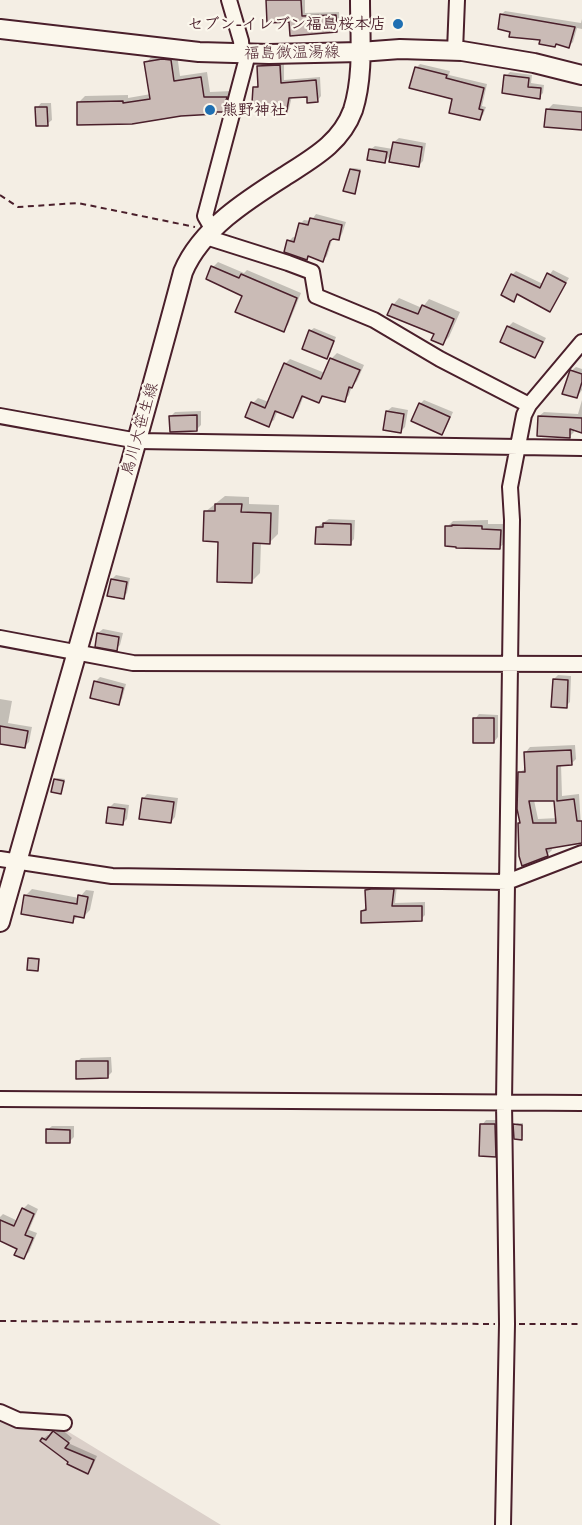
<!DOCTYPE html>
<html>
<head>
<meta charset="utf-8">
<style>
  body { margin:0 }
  canvas { display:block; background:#f4eee4 }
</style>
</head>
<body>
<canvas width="582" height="1525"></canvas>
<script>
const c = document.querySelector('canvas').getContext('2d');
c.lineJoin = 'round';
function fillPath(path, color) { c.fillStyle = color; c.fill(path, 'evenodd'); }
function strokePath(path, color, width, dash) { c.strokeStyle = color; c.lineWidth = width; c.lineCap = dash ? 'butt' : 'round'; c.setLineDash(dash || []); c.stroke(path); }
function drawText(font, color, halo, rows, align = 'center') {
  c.font = font + ' "Comic Neue","Klee One",sans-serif'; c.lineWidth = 4.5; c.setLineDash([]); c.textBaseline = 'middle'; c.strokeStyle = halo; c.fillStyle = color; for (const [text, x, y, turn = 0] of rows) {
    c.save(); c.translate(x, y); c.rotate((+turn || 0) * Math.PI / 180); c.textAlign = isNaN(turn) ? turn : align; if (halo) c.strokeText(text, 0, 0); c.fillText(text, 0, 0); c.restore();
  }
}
const green = new Path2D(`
  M0,1414L59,1426L221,1525H0Z`);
const shadow = new Path2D(`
  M267,0H305V13L339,12L340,27L336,31L291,21Z
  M505,11L581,23L582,19V29L577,28L573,42L569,46L512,30L501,15Z
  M169,53L177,54L180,76L207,72L210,92L232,91L229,104L223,110H218L215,113L79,102L85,96L128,95V98L151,94L146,63L152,56Z
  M284,62V80L320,77L321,96L317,101L308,95L292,96L289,109L285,113L266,103L255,88L259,83V67L263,63Z
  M420,64L450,71L449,75L487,84L482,106L486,107L483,115L479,119L416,68Z
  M510,72L532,75L531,83L544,85L543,93L539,97L506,76Z
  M41,103H51L52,120L47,124L37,108Z
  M553,104L582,107V130L548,109Z
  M399,138L426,143L423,161L419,165L392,154L384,162L370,150L375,146L393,149L394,142Z
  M353,168L361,169L355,192L351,170Z
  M316,214L346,222L342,234L338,239L333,237L327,256L323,260L310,255L306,259L289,241L293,237L297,238L300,224L304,220L311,221Z
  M218,262L244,273L247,270L301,293L288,325L283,330L244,296L213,267Z
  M553,270L569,278L550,310L519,293L513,300L512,275L516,271L543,284Z
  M399,298L422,308L429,299L460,312L449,337L443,343L436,333L393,305Z
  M513,322L546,338L539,352L535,357L502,341L508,327Z
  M314,328L336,337L330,354L327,357L310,331Z
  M337,353L364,365L357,381L352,386L349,395L344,401L325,395L319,401L304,395L298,411L292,416L278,410L274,420L268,425L253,403L258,398L269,402L285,364L290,359L325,373L331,359Z
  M576,367L582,369V390L577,397L571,371Z
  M424,400L453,412L446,428L442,433L420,404Z
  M582,400V428H574V432L570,436L539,416L544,412L578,414Z
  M392,407L408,410L405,427L401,431L387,411Z
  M201,411V425L197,429L171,416L175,412Z
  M225,496L249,497V504L279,505L278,534L270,542H261L260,573L251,582L220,541L205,512Z
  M329,519L355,520L354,539L350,544L317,527Z
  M488,520V524H506V542L499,548L447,527L453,521Z
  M116,575L130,578L127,593L123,597L112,579Z
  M103,629L123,633L120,645L116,649L98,633Z
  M558,675L571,676L570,702L566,706L554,679Z
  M100,677L126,684L122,699L118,703L95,682Z
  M0,699L12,701L8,723L32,727L29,742L25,746L0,742Z
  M479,714L498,715V737L494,742L475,719Z
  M575,745L576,759L571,764H561L562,796L579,794L582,843L551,846L552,850L547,855L521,822L519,773L526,768L525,753L530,747ZM534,800H555L557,818L538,819Z
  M57,778L65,779L61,793L55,780Z
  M147,794L178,798L175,817L171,822L143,799Z
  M114,803L129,805L127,819L123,823L110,807Z
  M397,886L395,903L425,902V915L421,919L362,911L366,907V891L370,887Z
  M32,889L79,898L86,890L94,891L90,910L84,916L79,915L72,922L26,895Z
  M31,957L40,958L37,969L29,959Z
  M111,1057L112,1072L107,1077L77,1062L81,1058Z
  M486,1120H499V1151L495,1155L482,1125Z
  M517,1123H523V1136L521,1138L515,1125Z
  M52,1126H74V1137L69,1142L47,1130Z
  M28,1204L38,1209L29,1230L37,1233L29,1252L24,1257L19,1248L0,1239V1217L3,1214L18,1221L23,1209Z
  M60,1428L72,1438L68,1443L97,1456L92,1468L88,1472L69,1462L43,1439L48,1435L52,1436Z`);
const building = new Path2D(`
  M266,0H301L302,16L336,15L337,32L290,36L289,22L267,23Z
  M500,14L575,27L569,48L556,44L555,47L539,44L540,40L509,37L510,32L498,29Z
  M162,59L171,60L174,81L201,77L204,97H227L223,112H216V114L181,116L132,124L77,125V102L123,101V103L150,99L144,62Z
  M280,65L281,83L316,80L318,102L307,103V97L289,98L286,115L263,111L264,104L252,103L253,87H258L257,66Z
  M415,67L447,75L446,78L484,88L479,109L483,110L480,120L449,113L452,99L409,88Z
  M504,75L529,78L528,87L541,88L540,99L502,93Z
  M35,107H47L48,126H36Z
  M546,109L582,112V130L544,127Z
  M393,142L422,147L419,167L389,162Z
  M369,149L387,152L385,163L367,160Z
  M350,169L360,171L355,194L343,191Z
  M310,218L342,225L339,240L333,239L330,241L323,262L308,256L307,260L284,252L287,240L294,242L299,223L308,225Z
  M211,266L239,278L241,274L297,298L284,332L235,312L242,296L206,279Z
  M547,273L566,283L550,312L517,294L514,302L501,295L511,274L540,288Z
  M392,304L418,314L422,305L454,319L443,345L431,340L434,334L387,315Z
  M507,326L543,342L535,358L500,342Z
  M309,330L334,341L327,359L302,349Z
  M330,358L360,370L352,388L349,387L345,402L322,396L319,403L302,396L293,418L275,411L269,427L245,417L251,402L265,408L284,363L321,379Z
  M570,370L582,374V382L577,398L562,394Z
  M419,403L450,417L442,435L411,421Z
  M386,411L404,414L401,433L383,430Z
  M197,415V431L170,432L169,416Z
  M538,416L582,418V433L570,429V438L537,436Z
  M215,504H242L241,512L271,513L270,544L253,543L252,583L217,582L218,542L203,541L204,511H215Z
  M323,523L351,524V545L315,544L316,527H323Z
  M452,525L482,526V529L501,530L500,549L456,548V547L445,546V526H452Z
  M111,579L127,582L124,599L107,596Z
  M97,633L119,637L117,651L95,647Z
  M553,679L568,680L567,708L551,707Z
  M94,681L123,688L119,705L90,698Z
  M473,718H494V743H473Z
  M0,726L28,731L25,748L0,744Z
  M571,750L572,765L557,766V801L574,799L577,821H582V843L546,849L548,856L522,866L519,856L518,823H520L517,809L518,772H525L524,752ZM529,801H554L556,823H533Z
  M54,779L64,781L61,794L51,792Z
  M142,798L174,802L171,823L139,819Z
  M108,807L125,809L123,825L106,823Z
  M371,889H394L392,906H422V921L361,923V911L366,910L365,890Z
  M24,895L77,904L78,895L88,897L84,918L74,916L73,923L21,914Z
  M28,958L39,959L38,971L27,970Z
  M76,1061H108V1078L76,1079Z
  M480,1124H495L496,1157L479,1156Z
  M513,1124L522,1125V1140L514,1139Z
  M46,1129L70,1130V1143H46Z
  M22,1208L34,1214L25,1235L33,1238L24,1259L14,1255L17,1249L0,1241V1220L14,1226Z
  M53,1431L69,1443L65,1448L94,1460L88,1474L67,1464L68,1462L40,1441L42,1438L46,1440Z`);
const path = new Path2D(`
  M0,195L18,207L78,203L195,227
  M0,1321L495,1324
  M519,1324H578`);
const street = new Path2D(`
  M229,0L241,41L242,54
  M455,51L457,0
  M213,230L205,216L248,54
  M206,237L288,263L312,272L316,296L374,320L440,359L529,405
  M0,416L138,441L582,448
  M0,638L133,663L582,664
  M0,859L112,876L507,882L582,853
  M0,1099L582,1103
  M0,1412L18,1420L64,1423
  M503,1525L507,1324L504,1102L512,520L510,487L524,415L529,405L582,342`);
const secondary = new Path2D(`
  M0,29L199,52L269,54L360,52L400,49L462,51L534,63L582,75
  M0,922C61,705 125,490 183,272C201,229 247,200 285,176C313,158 341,143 353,110C364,75 360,36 360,0`);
const markers = [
  [398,24,6,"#1f6fb2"],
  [210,110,6,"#1f6fb2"]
];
const poiNames = [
  ["セブン-イレブン福島桜本店",386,24],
  ["熊野神社",222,110,"left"]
];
const streetNames = [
  ["福島微温湯線",292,53,-1],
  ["鳥川大笹生線",140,429,-74]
];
fillPath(green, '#dbd0c9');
fillPath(shadow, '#0003');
fillPath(building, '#cabbb6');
strokePath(building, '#4a1f2b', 1.5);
strokePath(street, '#4a1f2b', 18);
strokePath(secondary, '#4a1f2b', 22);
strokePath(path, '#4a1f2b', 2, [6, 4.5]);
strokePath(street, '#fbf7ec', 14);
strokePath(secondary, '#fbf7ec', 18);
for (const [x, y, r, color] of markers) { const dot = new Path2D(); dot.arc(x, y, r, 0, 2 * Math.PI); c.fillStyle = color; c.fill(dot); strokePath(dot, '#fbf7ec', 2); }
drawText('bold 16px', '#4a1f2b', '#fbf7ec', poiNames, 'right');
drawText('16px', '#4a1f2b', '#fbf7ec', streetNames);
</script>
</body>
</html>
